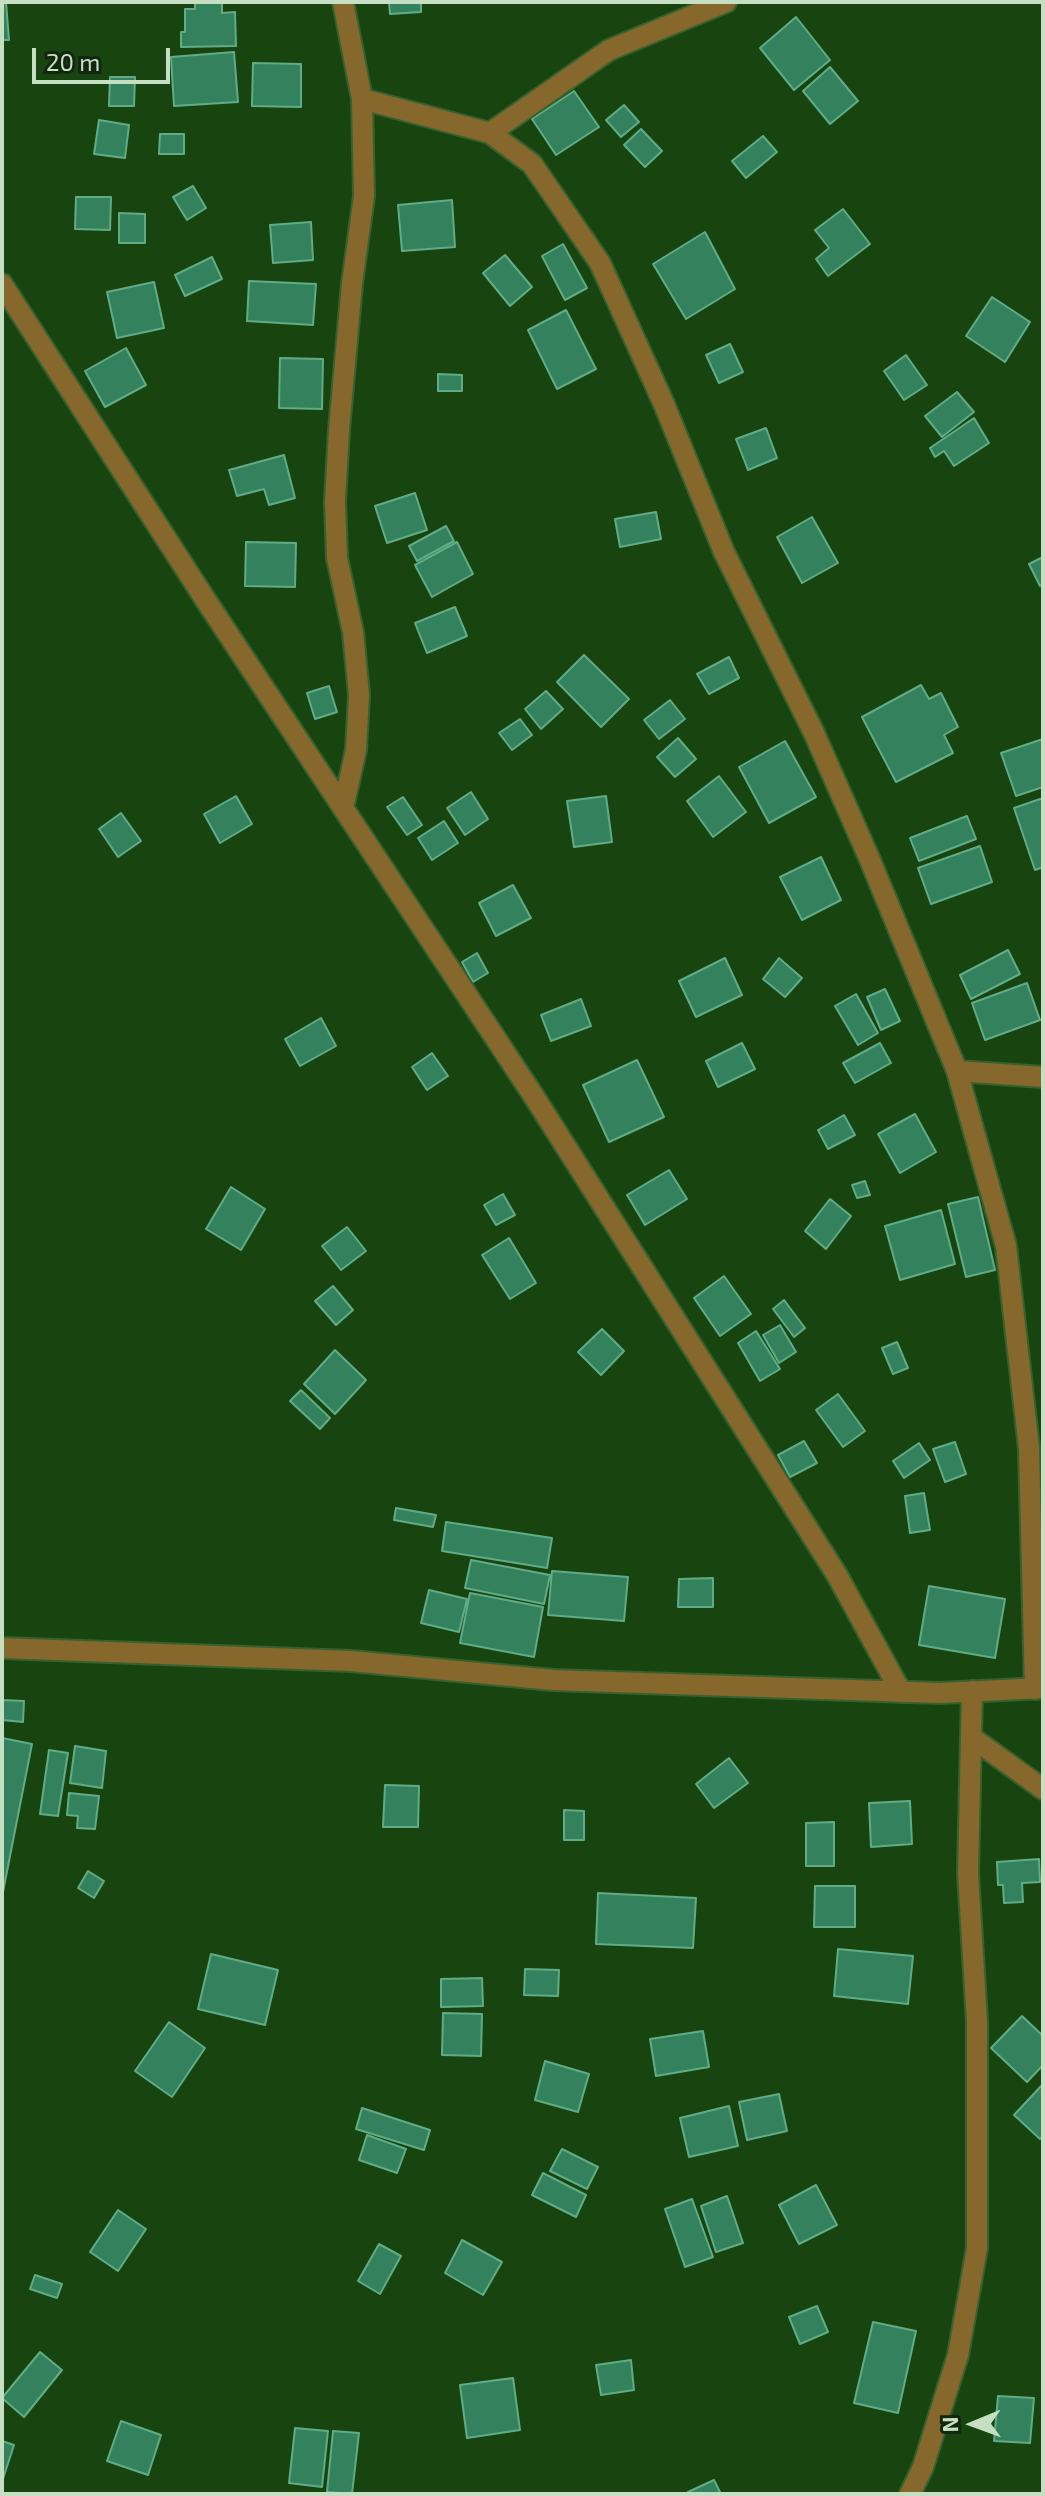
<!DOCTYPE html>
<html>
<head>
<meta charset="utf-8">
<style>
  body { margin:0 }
  #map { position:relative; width:1045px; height:2496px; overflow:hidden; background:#18450f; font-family:"Exo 2",sans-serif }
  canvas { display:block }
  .frame { position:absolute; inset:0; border:4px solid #c6dfc2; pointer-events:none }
  .north { position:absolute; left:933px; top:2384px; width:80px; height:80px; -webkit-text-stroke:6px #132610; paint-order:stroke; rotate:269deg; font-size:22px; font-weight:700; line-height:32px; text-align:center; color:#c6dfc2 }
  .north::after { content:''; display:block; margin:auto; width:28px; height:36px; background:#c6dfc2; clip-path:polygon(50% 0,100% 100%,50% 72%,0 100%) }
  .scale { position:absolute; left:32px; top:48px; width:138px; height:36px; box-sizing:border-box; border:4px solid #c6dfc2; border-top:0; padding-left:10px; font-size:24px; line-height:28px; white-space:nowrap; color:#c6dfc2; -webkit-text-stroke:6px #132610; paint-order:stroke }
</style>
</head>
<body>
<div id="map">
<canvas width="1045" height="2496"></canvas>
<div class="frame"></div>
<div class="north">N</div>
<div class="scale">20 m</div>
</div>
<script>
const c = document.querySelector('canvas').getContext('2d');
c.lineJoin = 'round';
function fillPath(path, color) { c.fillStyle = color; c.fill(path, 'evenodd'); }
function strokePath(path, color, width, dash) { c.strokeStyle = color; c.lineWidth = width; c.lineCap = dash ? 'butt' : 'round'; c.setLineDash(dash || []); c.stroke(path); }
const building = new Path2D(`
  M2,2H6L9,40H2Z
  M195,2H222V13L235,12L236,46L181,47V32H185V9H195Z
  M389,2H421V12L390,14Z
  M796,17L830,60L794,90L760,48Z
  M234,52L238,102L174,106L171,57Z
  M253,63L301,64V107L252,106Z
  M830,67L858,101L830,124L803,91Z
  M110,77H135L134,106H109Z
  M574,91L599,127L556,155L532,119Z
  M624,105L639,122L621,137L606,120Z
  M99,120L129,125L125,158L94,154Z
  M641,129L662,151L645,167L624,145Z
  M160,134H184V154H159Z
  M763,136L777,152L746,178L732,161Z
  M193,186L206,208L187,220L173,197Z
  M76,197H111L110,230L75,229Z
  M452,200L455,247L402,251L398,205Z
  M843,209L870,244L828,276L816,259L829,248L815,230Z
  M119,213L145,214V243H119Z
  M311,222L313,260L273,263L270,225Z
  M705,232L735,289L686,319L653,264Z
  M563,244L587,288L565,300L542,256Z
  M505,255L532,287L510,306L483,273Z
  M212,257L222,279L185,296L175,275Z
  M249,281L316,284L313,325L247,321Z
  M154,282L164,328L117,338L107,292Z
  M992,297L1030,322L1005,362L966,336Z
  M566,310L596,369L557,389L528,330Z
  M730,344L743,372L719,383L706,355Z
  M126,348L146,385L105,407L85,371Z
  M906,355L927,385L904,400L884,371Z
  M280,358L323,359L322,409L279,408Z
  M438,374L462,375V391H438Z
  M957,392L974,412L942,437L925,416Z
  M974,418L989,443L954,466L944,451L935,457L930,448Z
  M766,428L777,458L748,470L736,439Z
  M284,455L295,498L269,505L264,489L237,496L229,470Z
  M415,493L427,530L387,543L375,506Z
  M656,512L661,539L620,547L615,519Z
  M812,517L838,563L802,583L777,537Z
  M446,526L454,541L417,561L409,546Z
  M246,542L296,543L295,587L245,586Z
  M457,542L473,574L432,597L415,565Z
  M1043,557V584L1040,586L1029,564Z
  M455,607L467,636L427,653L415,623Z
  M584,655L629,699L601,727L557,682Z
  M729,657L739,678L709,694L697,674Z
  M921,685L929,699L941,693L958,727L944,735L953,753L896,782L862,717Z
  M329,686L337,712L315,719L307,693Z
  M546,691L563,709L541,729L525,709Z
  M670,700L685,719L659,739L644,720Z
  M520,719L532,735L512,750L499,733Z
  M678,738L696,759L675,777L657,757Z
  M1043,739V787L1016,796L1001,753Z
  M785,741L816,797L769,823L739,767Z
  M719,776L746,812L713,837L687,801Z
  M471,792L488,819L465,835L447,808Z
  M236,796L252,824L220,843L204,814Z
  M606,796L612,842L574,847L567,801Z
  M403,797L422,825L407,835L387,807Z
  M1043,798V867L1035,870L1014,808Z
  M121,813L141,841L118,857L99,829Z
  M967,816L976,839L919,861L910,838Z
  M444,821L458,843L432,860L418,838Z
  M980,846L992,882L931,904L918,868Z
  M821,857L841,900L802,920L780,877Z
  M513,885L531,918L496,936L479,903Z
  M1008,950L1020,974L971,999L960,975Z
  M477,953L488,973L473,982L462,962Z
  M725,958L742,995L696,1017L679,981Z
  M779,958L802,978L785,997L763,979Z
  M1027,983L1040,1020L985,1040L972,1003Z
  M885,989L900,1021L881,1030L867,997Z
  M856,994L878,1033L858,1045L835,1006Z
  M581,999L591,1026L551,1041L541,1015Z
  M321,1018L336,1046L300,1066L285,1039Z
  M742,1043L755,1069L718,1087L706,1061Z
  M880,1043L891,1063L855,1083L843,1063Z
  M432,1053L448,1076L427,1090L412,1067Z
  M637,1060L664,1117L609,1142L583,1085Z
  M915,1114L936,1152L900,1173L878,1134Z
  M844,1115L855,1135L828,1149L818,1130Z
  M669,1170L687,1199L645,1225L627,1195Z
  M865,1181L870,1195L857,1198L852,1185Z
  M231,1187L265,1209L241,1250L206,1229Z
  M503,1194L515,1215L496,1225L484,1205Z
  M978,1197L995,1270L966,1277L948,1204Z
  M830,1199L851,1216L826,1249L805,1231Z
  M941,1210L955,1264L900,1280L885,1226Z
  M347,1227L366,1251L341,1270L322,1246Z
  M509,1238L536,1283L510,1299L482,1255Z
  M724,1276L751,1314L720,1336L694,1298Z
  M333,1286L353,1310L336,1325L315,1301Z
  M784,1300L805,1328L794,1337L773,1309Z
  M780,1325L796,1352L779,1363L763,1335Z
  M602,1329L624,1351L601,1375L578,1352Z
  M756,1331L780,1369L760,1381L738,1343Z
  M897,1342L908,1368L893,1374L882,1348Z
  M335,1350L366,1380L335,1414L304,1384Z
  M301,1390L330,1418L320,1429L290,1401Z
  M838,1394L865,1431L843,1447L816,1410Z
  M804,1441L817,1463L790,1477L778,1455Z
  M955,1442L966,1474L945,1482L933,1449Z
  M919,1443L930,1460L904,1478L893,1461Z
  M924,1493L930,1530L910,1533L905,1496Z
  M396,1508L436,1515L433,1527L394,1520Z
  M446,1522L552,1538L547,1568L442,1551Z
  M471,1560L550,1575L544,1604L465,1588Z
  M552,1571L628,1577L624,1621L548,1615Z
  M713,1578V1607H678L679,1579Z
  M929,1586L1005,1599L995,1658L919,1645Z
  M429,1590L467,1599L459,1632L421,1623Z
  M470,1593L543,1607L534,1657L460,1643Z
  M2,1700L24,1701L23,1722L2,1720Z
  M2,1738L32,1744L2,1897Z
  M75,1746L106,1751L102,1788L70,1783Z
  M49,1750L68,1753L58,1816L40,1814Z
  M729,1758L748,1783L714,1808L696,1784Z
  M385,1785L419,1786L418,1827H383Z
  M69,1793L99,1796L95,1829L77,1828L78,1816L67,1815Z
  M910,1801L912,1844L871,1847L869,1803Z
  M564,1810L584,1811V1840H564Z
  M834,1822V1866H806V1823Z
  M1039,1859L1040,1882L1022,1883L1023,1902L1004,1903L1003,1885H998L997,1862Z
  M88,1871L104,1881L94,1898L78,1888Z
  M815,1886H855V1927H814Z
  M598,1893L696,1898L693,1948L596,1944Z
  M838,1949L913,1956L908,2004L834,1996Z
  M211,1954L278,1970L265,2025L198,2009Z
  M525,1969L559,1970L558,1996L524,1995Z
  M482,1978L483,2006L441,2007V1979Z
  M443,2013L482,2014L481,2056L442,2055Z
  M1022,2016L1043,2036V2065L1027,2082L991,2048Z
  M169,2022L205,2048L172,2097L135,2071Z
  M703,2031L709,2067L656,2076L650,2039Z
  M545,2061L589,2074L578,2112L535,2100Z
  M1043,2084V2136L1040,2139L1014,2115Z
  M779,2094L787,2131L747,2140L739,2102Z
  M729,2106L738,2146L689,2157L680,2118Z
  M362,2108L430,2130L424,2150L356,2129Z
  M367,2135L406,2149L397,2173L359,2160Z
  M562,2149L598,2167L587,2189L550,2171Z
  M543,2173L586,2195L576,2217L532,2195Z
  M816,2185L837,2225L799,2244L779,2205Z
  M727,2196L743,2243L716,2252L701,2206Z
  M692,2199L713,2257L685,2267L665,2209Z
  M118,2210L146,2229L118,2271L90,2252Z
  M462,2240L502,2262L483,2295L445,2273Z
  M379,2244L401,2256L380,2294L358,2281Z
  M35,2275L62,2284L57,2298L30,2289Z
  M817,2306L828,2332L800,2344L789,2317Z
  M873,2322L916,2331L898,2413L854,2403Z
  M40,2352L62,2370L24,2417L2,2398Z
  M631,2360L634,2390L601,2395L596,2365Z
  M513,2378L520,2430L467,2438L460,2385Z
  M998,2396L1034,2398L1030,2443L994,2441Z
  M121,2421L161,2435L148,2475L107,2461Z
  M295,2428L328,2431L322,2487L289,2483Z
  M333,2431L359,2433L352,2494L327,2492Z
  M2,2441L14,2445L2,2482Z
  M714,2480L721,2494H688V2492Z`);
const minor = new Path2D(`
  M362,99L490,133L532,164L600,263L664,404L724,552L814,733L870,860L957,1071L1006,1246L1029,1448L1035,1689
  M490,133L609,50L726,2
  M2,284L205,599L535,1098L837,1575L901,1692
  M343,808L356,750L359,695L353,632L337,558L335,501L339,430L352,284L364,196L362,99L343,2
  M957,1071L1043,1077
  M2,1648L351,1661L553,1680L940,1693L1043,1688
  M971,1737L1043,1789
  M910,2494L923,2467L958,2355L977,2248V2022L968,1873L972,1691`);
fillPath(building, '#33815d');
strokePath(building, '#60ac86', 2);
strokePath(minor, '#37612f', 24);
strokePath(minor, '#86672c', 20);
</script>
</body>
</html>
